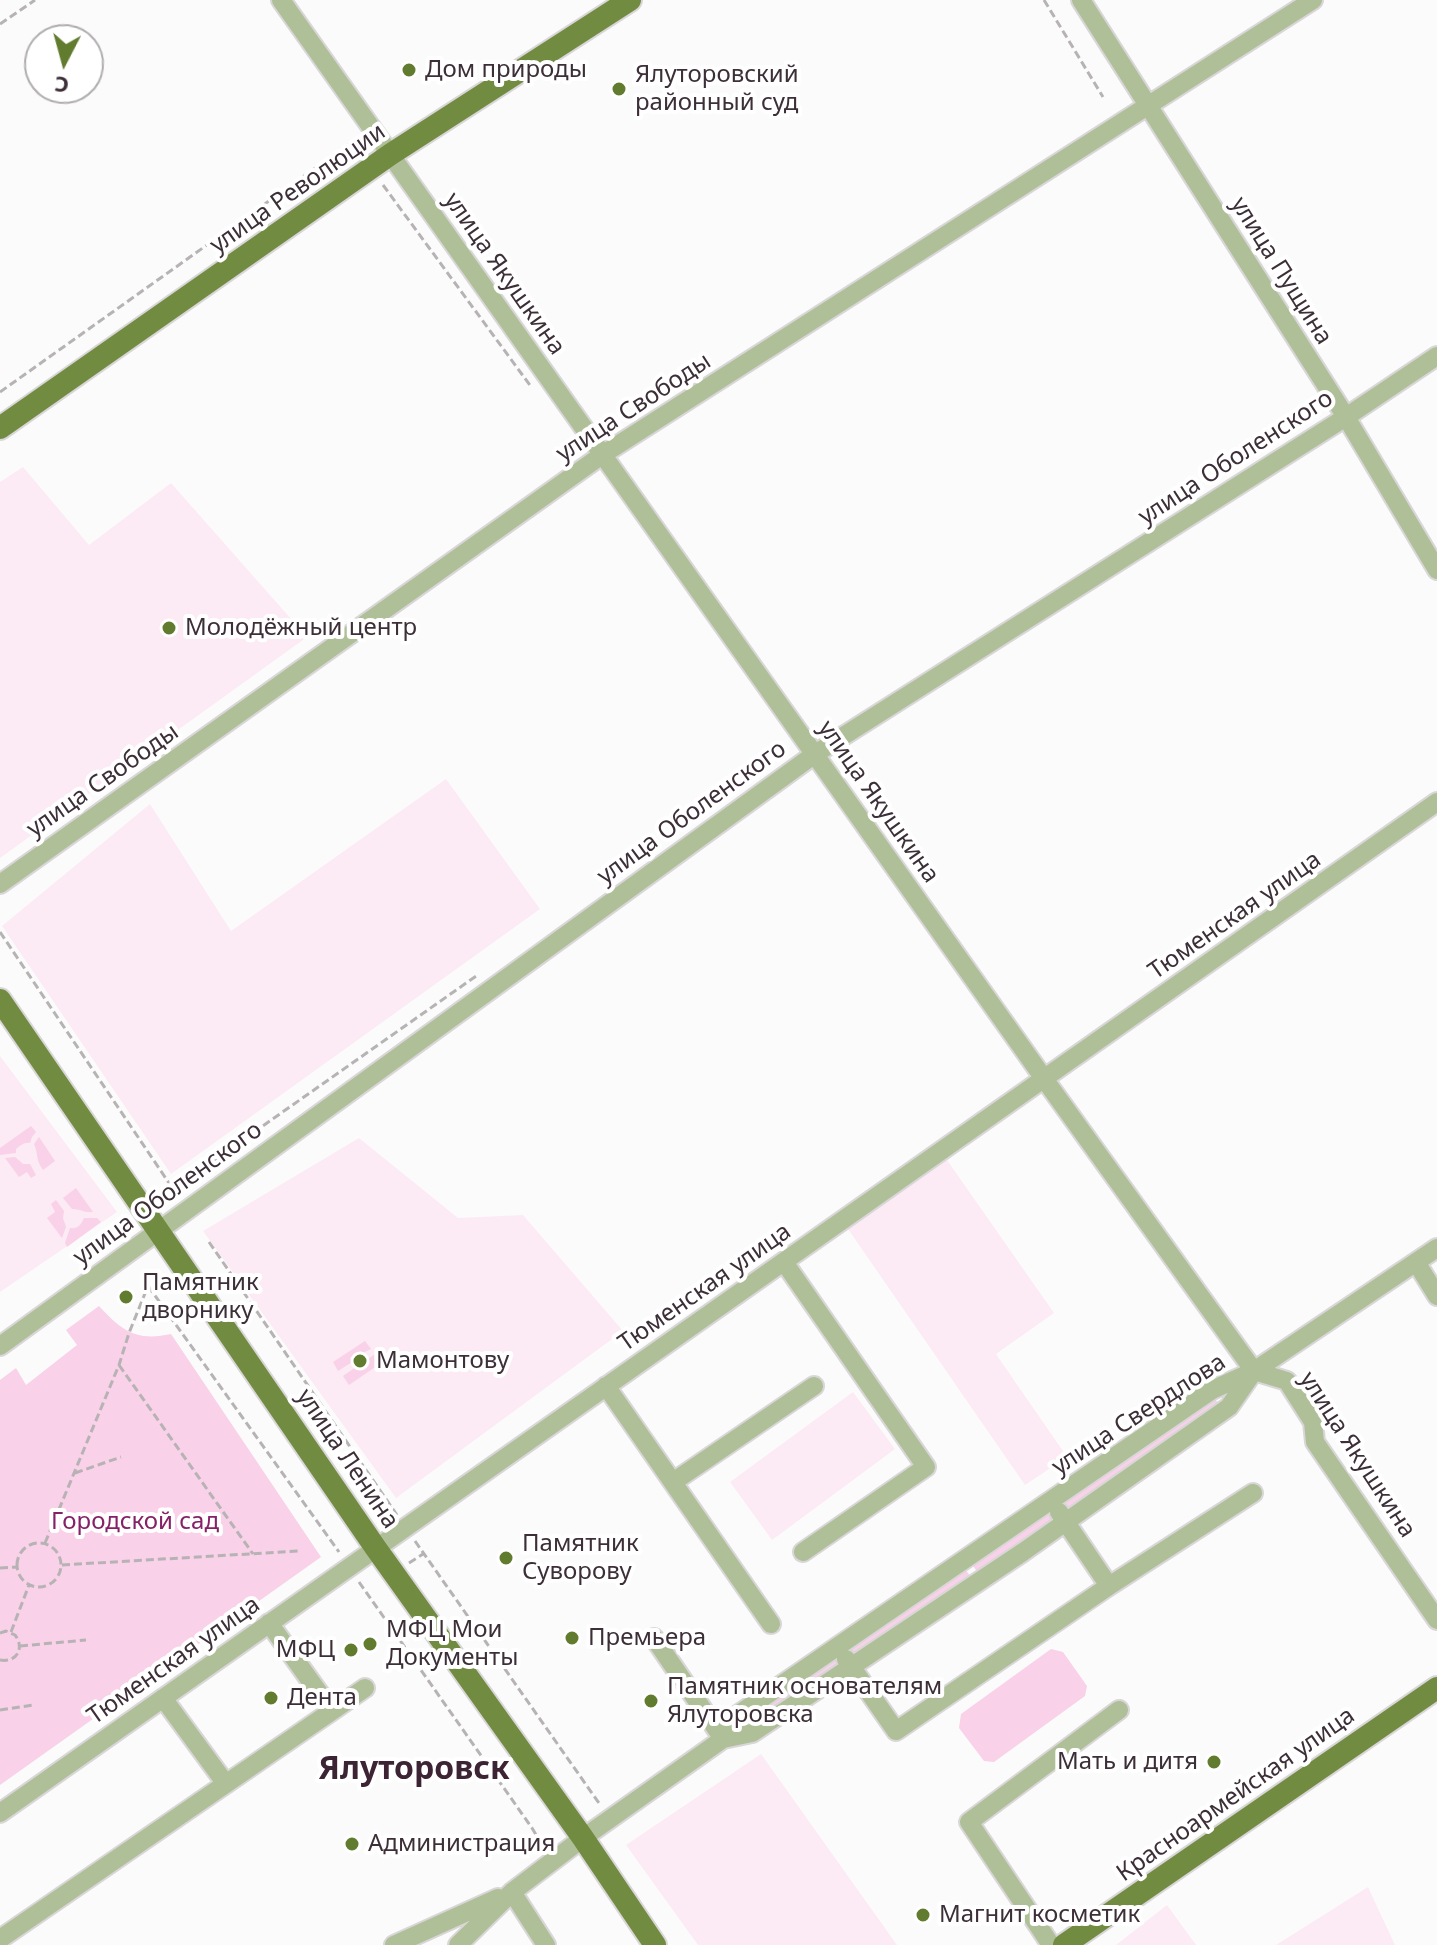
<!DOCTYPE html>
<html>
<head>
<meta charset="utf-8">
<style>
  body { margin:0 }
  #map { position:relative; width:1437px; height:1945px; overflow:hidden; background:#fbfbfb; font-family:"Noto Sans",sans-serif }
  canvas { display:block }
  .north { position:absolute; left:24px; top:24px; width:80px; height:80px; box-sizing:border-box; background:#fff; border:2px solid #b1acaf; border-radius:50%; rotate:186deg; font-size:22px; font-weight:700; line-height:32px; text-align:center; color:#3c2f37 }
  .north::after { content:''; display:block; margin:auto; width:28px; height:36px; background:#617b2f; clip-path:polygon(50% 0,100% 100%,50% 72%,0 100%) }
</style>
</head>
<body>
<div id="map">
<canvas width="1437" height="1945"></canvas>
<div class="north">С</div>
</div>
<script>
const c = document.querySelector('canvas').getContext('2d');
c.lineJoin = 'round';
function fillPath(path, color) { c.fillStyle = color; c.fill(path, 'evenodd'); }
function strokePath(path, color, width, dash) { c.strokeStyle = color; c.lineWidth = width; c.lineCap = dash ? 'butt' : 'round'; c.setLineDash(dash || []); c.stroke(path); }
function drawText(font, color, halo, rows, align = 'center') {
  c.font = font + ' "Noto Sans",sans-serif'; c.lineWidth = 8; c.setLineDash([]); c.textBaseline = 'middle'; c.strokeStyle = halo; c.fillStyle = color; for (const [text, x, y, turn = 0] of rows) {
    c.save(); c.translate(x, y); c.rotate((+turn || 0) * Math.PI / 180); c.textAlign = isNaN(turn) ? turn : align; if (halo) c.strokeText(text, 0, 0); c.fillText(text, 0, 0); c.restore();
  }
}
const built = new Path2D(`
  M23,467L89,545L171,483L307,637L0,858V482Z
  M446,779L540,909L171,1174L2,926L150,804L231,931Z
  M0,1056L117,1212L0,1292Z
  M359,1138L458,1218L523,1215L623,1331L396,1498L203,1231Z
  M947,1160L1054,1313L996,1354L1067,1457L1025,1485L848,1229Z
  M853,1392L895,1449L772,1540L730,1482Z
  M761,1754L897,1945H698L626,1845Z
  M1368,1887L1395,1945H1275H1276Z
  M1167,1905L1196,1945H1116Z`);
const green = new Path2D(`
  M31,1126L36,1132L32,1137L30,1143C24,1142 20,1146 16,1149V1153L0,1155V1148Z
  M39,1137L55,1161L43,1170C35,1158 39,1156 34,1144Z
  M15,1157L23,1164H30L36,1175L31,1178L27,1172L19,1177L5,1158Z
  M76,1188L93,1212C84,1213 81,1209 72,1209L63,1198Z
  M56,1200L64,1211L63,1218L66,1227L62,1238L47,1218L55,1212L51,1204Z
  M84,1218H97L101,1222L67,1247L65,1243L70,1228C78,1229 81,1225 84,1218Z
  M99,1306C121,1330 136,1342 171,1334L321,1557L0,1785V1380L16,1368L26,1385L77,1345L66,1330Z
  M365,1341L371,1349L363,1353L361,1351L350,1358L352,1362L338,1371L333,1362Z
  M375,1354L381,1363L349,1385L343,1376L356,1367L359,1370L370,1363L368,1359Z
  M1212,1395L1222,1408L1068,1515L1058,1502Z
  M1050,1506L1061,1521L980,1576L969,1560Z
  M963,1566L973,1580L854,1662L844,1647Z
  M1051,1649L1063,1652L1087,1686L1085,1696L994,1762L984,1761L959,1728L961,1714Z
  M837,1651L847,1665L751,1731L741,1717Z`);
const path = new Path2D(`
  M1044,0L1103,97
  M0,24L35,0
  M383,185L532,388
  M0,392L359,137
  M0,932L173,1189L479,974
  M209,1242L397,1515
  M148,1286L339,1552
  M119,1365L253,1554
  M75,1473L121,1457
  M377,1515L391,1506
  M415,1541L601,1806
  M17 1565a22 22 0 1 1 44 0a22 22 0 1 1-44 0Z
  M45,1543L119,1365L129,1333L148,1286
  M409,1563L423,1554
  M62,1565L299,1551
  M0,1568L16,1567
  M359,1582L532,1828L544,1848
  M11,1632L29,1585
  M0,1633L6,1631L15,1635C25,1648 17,1663 0,1660
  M20,1646L86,1640
  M0,1710L34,1705`);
const minor = new Path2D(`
  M281,0L1045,1080L1254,1371L1287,1381L1313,1422L1315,1442L1437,1620
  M1081,0L1346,417L1437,570
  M0,884L602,455L1313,0
  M784,1262L926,1467L803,1552
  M1416,1262L1437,1296
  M0,1346L815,754L1346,417L1437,356
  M606,1386L771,1624
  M673,1482L814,1386
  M1059,1512L1109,1586L1253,1493
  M269,1623L332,1711L365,1688
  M654,1638L723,1739
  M846,1659L896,1731L1109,1586
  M163,1698L226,1784
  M723,1739L736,1716L1212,1390L1254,1371L1437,1248
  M0,1813C478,1475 959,1141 1437,802
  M512,1892L546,1945
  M0,1939L332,1711
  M394,1945L498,1898
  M458,1945L512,1892L583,1838L723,1739L752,1733L1023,1552L1229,1407L1254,1371
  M1051,1945L969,1822L1119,1710`);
const major = new Path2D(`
  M0,428L391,154L630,0
  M0,1000L375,1547L583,1838L655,1945
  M1064,1945L1437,1688`);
const markers = [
  [409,70,8,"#617b2f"],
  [619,89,8,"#617b2f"],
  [169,628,8,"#617b2f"],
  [126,1297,8,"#617b2f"],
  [360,1361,8,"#617b2f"],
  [506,1558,8,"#617b2f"],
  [572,1638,8,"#617b2f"],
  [370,1644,8,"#617b2f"],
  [351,1650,8,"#617b2f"],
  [271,1698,8,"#617b2f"],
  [651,1701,8,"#617b2f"],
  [1214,1762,8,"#617b2f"],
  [352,1844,8,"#617b2f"],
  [923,1915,8,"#617b2f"]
];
const poiNames = [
  ["Дом природы",425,70],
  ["Ялуторовский",635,75],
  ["районный суд",635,103],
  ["Молодёжный центр",185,628],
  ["Памятник",142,1283],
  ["дворнику",142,1311],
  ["Мамонтову",376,1361],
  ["Памятник",522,1544],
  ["Суворову",522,1572],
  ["МФЦ Мои",386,1630],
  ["Документы",386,1658],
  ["Премьера",588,1638],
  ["МФЦ",335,1650,"right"],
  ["Памятник основателям",667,1687],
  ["Ялуторовска",667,1715],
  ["Дента",287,1698],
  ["Мать и дитя",1198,1762,"right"],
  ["Администрация",368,1844],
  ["Магнит косметик",939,1915]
];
const streetNames = [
  ["улица Революции",298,189,-35],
  ["улица Пущина",1281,271,58],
  ["улица Якушкина",504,274,55],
  ["улица Свободы",634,408,-33],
  ["улица Оболенского",1236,458,-33],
  ["улица Свободы",103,781,-35],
  ["улица Якушкина",878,802,55],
  ["улица Оболенского",692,813,-36],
  ["Тюменская улица",1235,916,-35],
  ["улица Оболенского",168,1194,-36],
  ["Тюменская улица",705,1288,-35],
  ["улица Свердлова",1139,1415,-33],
  ["улица Якушкина",1357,1455,57],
  ["улица Ленина",347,1459,56],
  ["Тюменская улица",174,1661,-35],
  ["Красноармейская улица",1236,1795,-35]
];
const parkNames = [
  ["Городской сад",135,1522]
];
const districtNames = [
  ["Ялуторовск",414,1770]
];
fillPath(built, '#fcebf4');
fillPath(green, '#f9d1e8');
strokePath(minor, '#d9d6d8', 22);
strokePath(major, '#d9d6d8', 26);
strokePath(path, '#b7b3b5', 3, [8, 4]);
strokePath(minor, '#afbf98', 18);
strokePath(major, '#718b41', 22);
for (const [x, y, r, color] of markers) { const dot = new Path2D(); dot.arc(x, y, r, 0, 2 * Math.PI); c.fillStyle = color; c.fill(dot); strokePath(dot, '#fff', 3); }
drawText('24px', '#3c2f37', '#fff', poiNames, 'left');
drawText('24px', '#3c2f37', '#fff', streetNames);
drawText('24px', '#862168', '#fff', parkNames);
drawText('bold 32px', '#3d2434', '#fff', districtNames);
</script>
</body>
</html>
